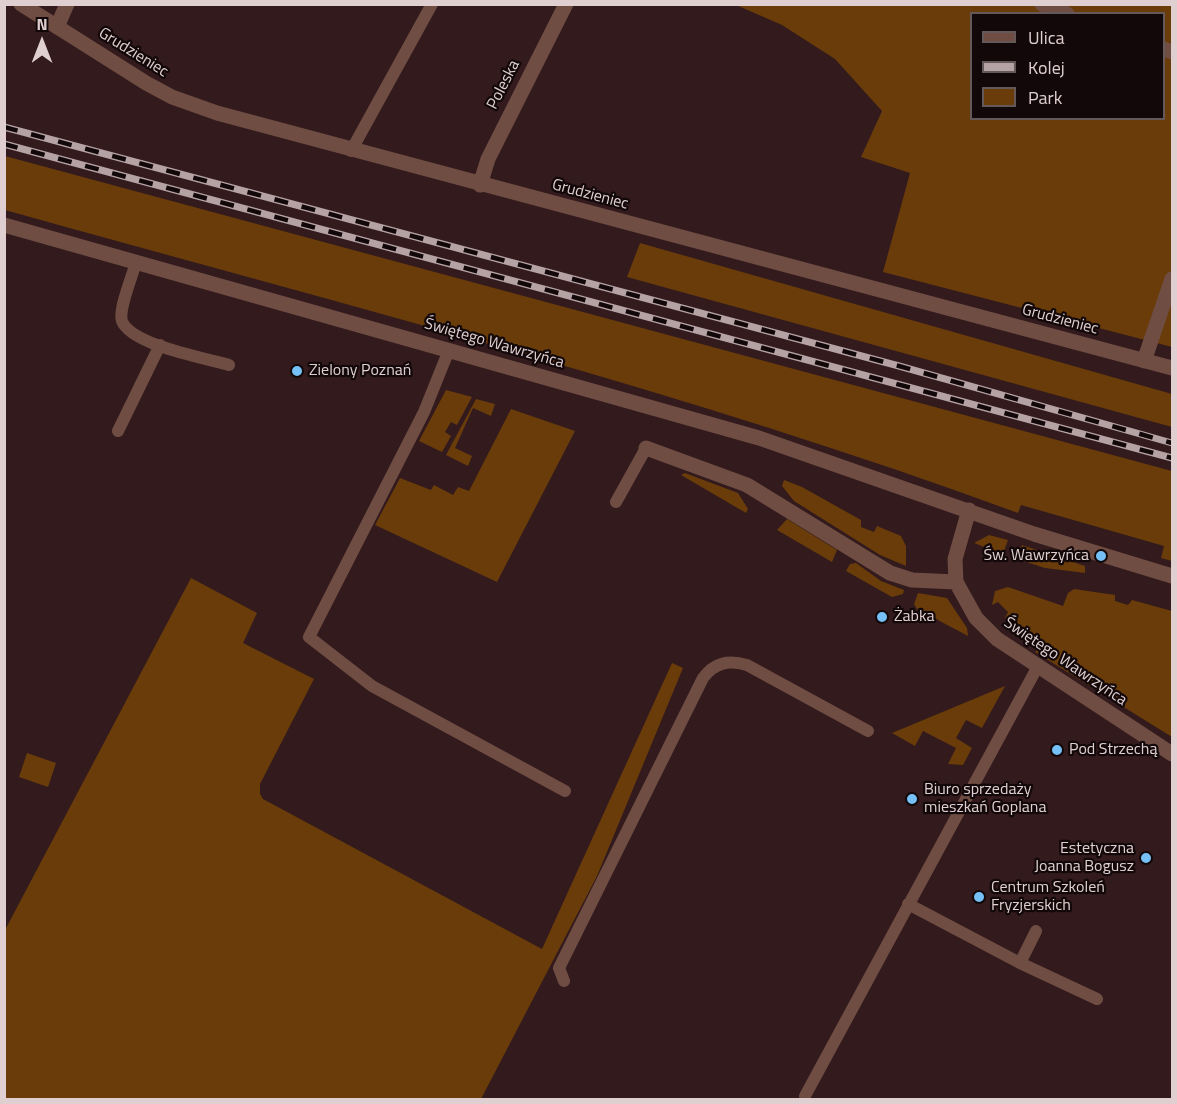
<!DOCTYPE html>
<html>
<head>
<meta charset="utf-8">
<style>
  body { margin:0 }
  #map { position:relative; width:1177px; height:1104px; overflow:hidden; background:#321a1d; font-family:"Titillium Web",sans-serif }
  canvas { display:block }
  .frame { position:absolute; inset:0; border:6px solid #e0cfd1; pointer-events:none }
  .legend { position:absolute; left:970px; top:12px; width:195px; height:108px; box-sizing:border-box; background:#120809; border:2px solid #645859; margin:0; padding:8px 10px; list-style:none; font-size:18px; color:#e0cfd1 }
  .legend li { display:flex; align-items:center; gap:12px; height:30px }
  .legend b { width:30px; border:2px solid #645859 }
  .north { position:absolute; left:12px; top:12px; width:60px; height:60px; -webkit-text-stroke:4px #120809; paint-order:stroke; rotate:0deg; font-size:16px; font-weight:700; line-height:24px; text-align:center; color:#e0cfd1 }
  .north::after { content:''; display:block; margin:auto; width:21px; height:27px; background:#e0cfd1; clip-path:polygon(50% 0,100% 100%,50% 72%,0 100%) }
</style>
</head>
<body>
<div id="map">
<canvas width="1177" height="1104"></canvas>
<div class="frame"></div>
<ul class="legend">
<li><b style="height:8px;background:#6f4d43"></b>Ulica</li>
<li><b style="height:8px;background:#b5a2a5"></b>Kolej</li>
<li><b style="height:16px;background:#693c0a"></b>Park</li>
</ul>
<div class="north">N</div>
</div>
<script>
const c = document.querySelector('canvas').getContext('2d');
c.lineJoin = 'round';
function fillPath(path, color) { c.fillStyle = color; c.fill(path, 'evenodd'); }
function strokePath(path, color, width, dash) { c.strokeStyle = color; c.lineWidth = width; c.lineCap = dash ? 'butt' : 'round'; c.setLineDash(dash || []); c.stroke(path); }
function drawText(font, color, halo, rows, align = 'center') {
  c.font = font + ' "Titillium Web",sans-serif'; c.lineWidth = 4.5; c.setLineDash([]); c.textBaseline = 'middle'; c.strokeStyle = halo; c.fillStyle = color; for (const [text, x, y, turn = 0] of rows) {
    c.save(); c.translate(x, y); c.rotate((+turn || 0) * Math.PI / 180); c.textAlign = isNaN(turn) ? turn : align; if (halo) c.strokeText(text, 0, 0); c.fillText(text, 0, 0); c.restore();
  }
}
const green = new Path2D(`
  M736,5H1172V347L883,272L910,173L861,157L882,111L835,59L782,25ZM972,14H1164V118H972Z
  M5,156L1172,471V561L1161,558L1164,546L1021,505L1018,513C687,391 344,305 5,210Z
  M640,243L1172,394V427L627,277Z
  M446,390L472,397L457,425L451,422L445,432L451,436L442,452L419,441Z
  M476,399L495,404L491,416L473,408L455,448L472,456L468,466L446,455Z
  M511,409L575,431L497,582L375,525L400,478L431,490L434,485L453,495L458,487L469,491Z
  M685,473L738,493L748,509L746,513L681,475Z
  M784,480L802,487L861,520V527L874,532L877,526L901,536L906,546V566L880,555L794,501L782,486Z
  M787,519L837,550L832,562L777,530Z
  M989,535L1008,540L1003,554L974,543Z
  M1022,545L1085,566V573L1045,568L1017,559Z
  M856,563L881,581L904,590L903,594L892,597L846,571L850,564Z
  M191,578L257,613L243,643L314,679L260,784V794L263,799L542,949L672,663L683,668L597,876L481,1099H5V930Z
  M1008,587L1063,606L1068,593L1074,589L1115,595V601L1128,605L1132,600L1172,611V737L1035,652L1039,646L1005,618L1008,612L998,602L992,605L995,591Z
  M918,593L947,598L967,628L968,636L917,609L914,604Z
  M1005,686L982,728L966,720L956,738L972,748L963,765L948,764L956,748L923,731L915,746L892,733Z
  M27,753L56,763L48,787L19,777Z`);
const lane = new Path2D(`
  M351,151L432,4
  M136,262C133,275 118,309 122,321C131,345 205,358 229,365
  M449,350L424,412L309,637L372,686L565,791
  M118,431L160,345
  M616,502L646,448
  M908,904L1020,963L1097,999
  M1020,963L1036,931
  M564,981L559,968L703,678C715,662 729,660 747,665L868,731
  M805,1096L1038,666`);
const street = new Path2D(`
  M21,4L146,83L172,97L217,113L1172,368
  M1042,4L1067,14
  M57,27L67,4
  M1164,49L1172,52
  M480,185L488,159L566,4
  M4,225L759,438L1034,534L1172,576
  M1144,361L1172,279
  M646,448L747,485L890,573L912,580L956,582L976,618L997,639L1172,754
  M956,582L955,559L969,510`);
const rail = new Path2D(`
  M4,127L899,366L1172,443
  M4,144L1172,458`);
const markers = [
  [297,371,6,"#75c0f6"],
  [1101,556,6,"#75c0f6"],
  [882,617,6,"#75c0f6"],
  [1057,750,6,"#75c0f6"],
  [912,799,6,"#75c0f6"],
  [1146,858,6,"#75c0f6"],
  [979,897,6,"#75c0f6"]
];
const streetNames = [
  ["Grudzieniec",133,53,32],
  ["Poleska",504,85,-63],
  ["Grudzieniec",590,195,15],
  ["Grudzieniec",1060,320,15],
  ["Świętego Wawrzyńca",494,344,16],
  ["Świętego Wawrzyńca",1065,662,34]
];
const poiNames = [
  ["Zielony Poznań",309,371],
  ["Św. Wawrzyńca",1089,556,"right"],
  ["Żabka",894,617],
  ["Pod Strzechą",1069,750],
  ["Biuro sprzedaży",924,790],
  ["mieszkań Goplana",924,808],
  ["Estetyczna",1134,849,"right"],
  ["Joanna Bogusz",1134,867,"right"],
  ["Centrum Szkoleń",991,888],
  ["Fryzjerskich",991,906]
];
fillPath(green, '#693c0a');
strokePath(lane, '#6f4d43', 12);
strokePath(street, '#6f4d43', 15);
strokePath(rail, '#b5a2a5', 7);
strokePath(rail, '#120809', 4.5, [14]);
for (const [x, y, r, color] of markers) { const dot = new Path2D(); dot.arc(x, y, r, 0, 2 * Math.PI); c.fillStyle = color; c.fill(dot); strokePath(dot, '#120809', 2); }
drawText('16px', '#e0cfd1', '#120809', streetNames);
drawText('16px', '#e0cfd1', '#120809', poiNames, 'left');
</script>
</body>
</html>
